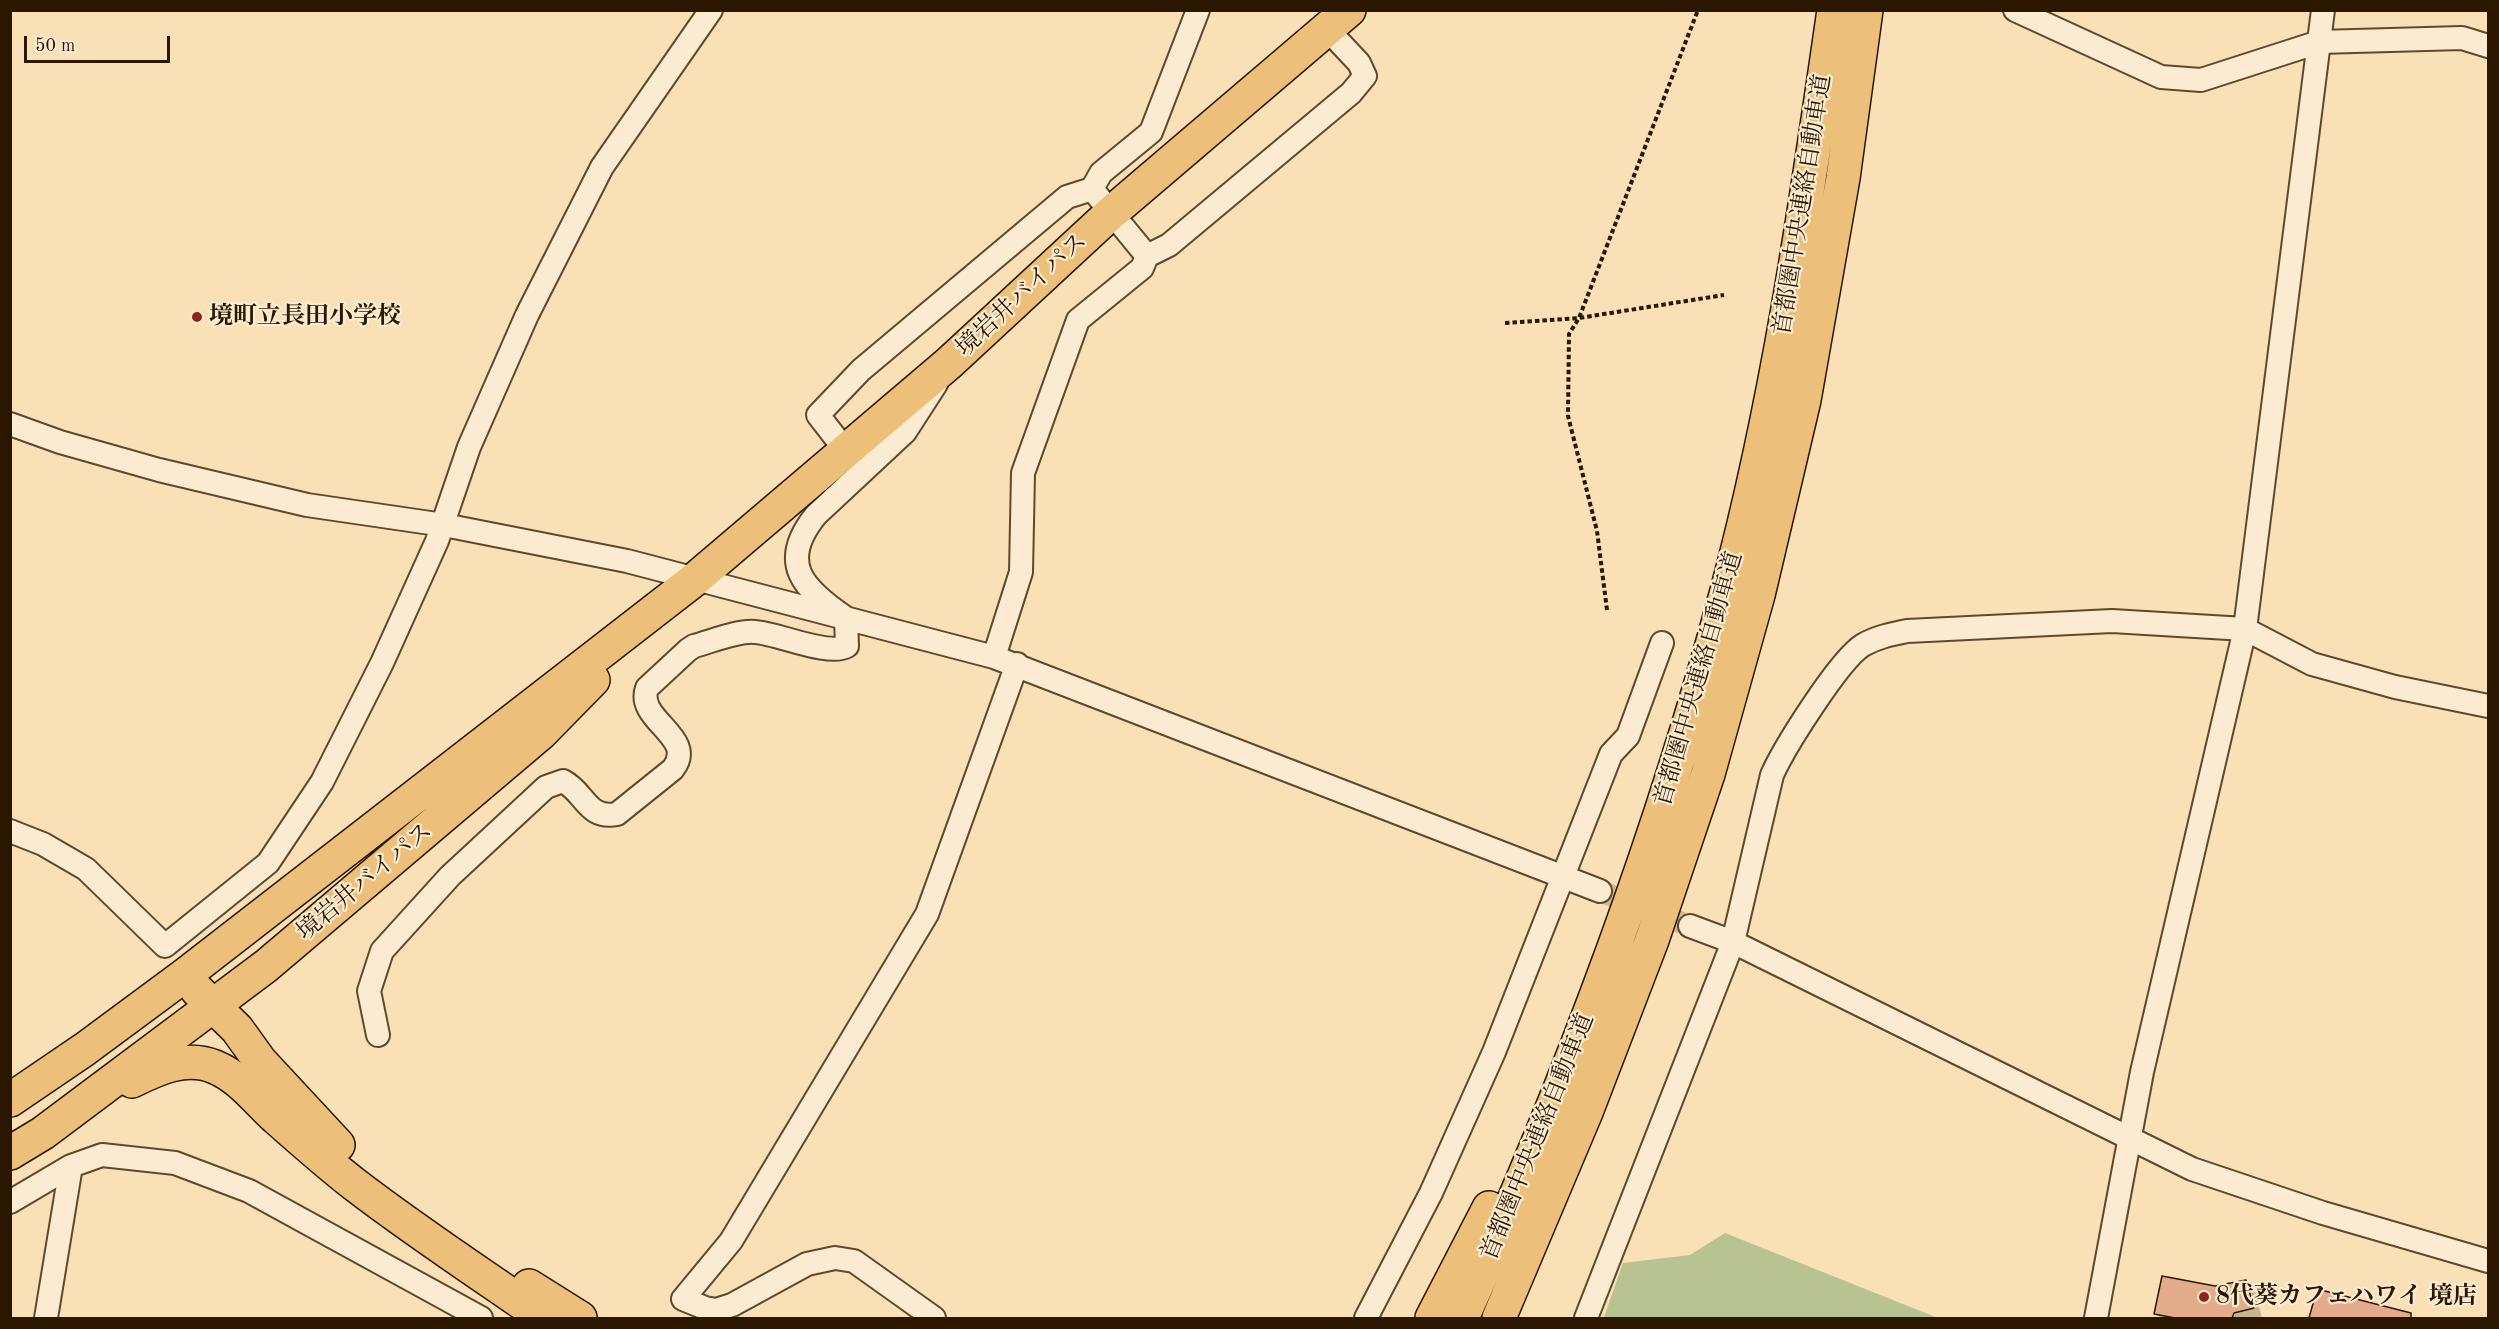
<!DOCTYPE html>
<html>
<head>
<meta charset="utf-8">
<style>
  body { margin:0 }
  #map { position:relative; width:2499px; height:1329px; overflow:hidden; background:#f9e0b6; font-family:"Old Standard TT",serif }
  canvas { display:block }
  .frame { position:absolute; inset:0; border:12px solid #2b1700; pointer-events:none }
  .scale { position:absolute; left:24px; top:36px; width:146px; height:27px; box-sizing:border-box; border:3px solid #2b1700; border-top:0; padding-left:8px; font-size:18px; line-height:21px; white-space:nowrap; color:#2b1700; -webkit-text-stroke:4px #fbebd0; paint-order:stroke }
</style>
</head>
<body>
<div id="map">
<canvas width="2499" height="1329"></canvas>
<div class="frame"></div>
<div class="scale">50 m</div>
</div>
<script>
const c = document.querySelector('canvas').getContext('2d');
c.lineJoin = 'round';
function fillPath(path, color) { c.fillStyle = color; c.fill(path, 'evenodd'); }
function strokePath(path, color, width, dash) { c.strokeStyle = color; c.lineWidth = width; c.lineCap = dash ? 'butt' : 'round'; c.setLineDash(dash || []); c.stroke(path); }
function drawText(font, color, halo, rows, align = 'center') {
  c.font = font + ' "Old Standard TT","Noto Serif JP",serif'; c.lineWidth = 4.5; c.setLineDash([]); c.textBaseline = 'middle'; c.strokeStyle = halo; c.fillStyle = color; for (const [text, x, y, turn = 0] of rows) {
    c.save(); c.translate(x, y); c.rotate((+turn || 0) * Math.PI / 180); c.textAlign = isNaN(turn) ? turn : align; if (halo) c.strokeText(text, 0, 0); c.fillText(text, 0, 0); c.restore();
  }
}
const green = new Path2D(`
  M1725,1233L1938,1318L1604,1317L1623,1263L1690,1255Z`);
const shadow = new Path2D(`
  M2245,1281L2255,1291L2262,1318H2161L2155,1313L2215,1287Z
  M2318,1290L2392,1310L2401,1318H2311Z`);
const building = new Path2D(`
  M2162,1276L2215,1286L2246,1280L2254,1308L2234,1313L2232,1318H2175L2154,1314Z
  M2317,1289L2411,1313V1318H2309Z`);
const minorTunnel = new Path2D(`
  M1600,891L1690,926`);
const path = new Path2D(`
  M1505,323L1579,318L1724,295
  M1607,610L1597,531L1568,416L1569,334L1579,318L1698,10`);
const minor = new Path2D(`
  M2015,10L2161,77L2201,80L2319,42L2462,38L2488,46
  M1147,256L1169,245L1351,93L1365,76L1359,63L1327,29
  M10,424L60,442L159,470L307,505L444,525L627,561L994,657L1600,891
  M846,451L818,415L861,370L1067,197L1092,189
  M994,657L1021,572L1023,473L1078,320L1142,268L1147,256L1092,189L1101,173L1151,132L1198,10
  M10,831L43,844L86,869L165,946L268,863L322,782L382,663L437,541L469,447L527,315L602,167L711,10
  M1690,926L1733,942L2192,1169L2323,1213L2488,1261
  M378,1035L369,991L382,951L450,876L546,787L563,781C585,792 587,820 617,814L673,769C698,737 635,720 647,688L688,650L694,646C710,642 739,630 755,632C777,633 829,657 847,646L846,618C803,589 777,563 816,515L905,432L936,384
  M10,1202L71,1166
  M46,1318L71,1166L102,1155L175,1163L249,1191L481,1318
  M934,1318L854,1261L835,1258L807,1264L732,1305L716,1310L705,1308L683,1299L731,1241L927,914L1017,664
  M1366,1318L1431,1193L1494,1052L1611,754L1628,736L1662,643
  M1586,1318L1733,942L1772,775C1784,748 1839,660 1863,645C1877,637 1892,634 1907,631L2112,621L2245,629L2312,664L2395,687L2488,706
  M2096,1318L2142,1072L2245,629L2323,10`);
const highway = new Path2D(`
  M197,990L237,1029L260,1061L338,1145
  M132,1081C158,1068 186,1055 215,1067C239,1077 255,1098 274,1116C300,1139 327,1163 354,1184C415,1231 481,1274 544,1318
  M10,1100L85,1049L185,975L694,580L949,363L1111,213L1349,10
  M10,1153L43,1133L266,966L541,733L593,680
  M529,1286L580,1318
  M1432,1318L1489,1208
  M1462,1318C1569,1083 1660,840 1727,591C1778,401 1806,205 1834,10
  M1499,1318L1586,1112L1652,940L1708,774L1758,595L1804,400L1843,178L1866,10`);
const markers = [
  [197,317,6,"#8f2418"],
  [2204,1297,6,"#8f2418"]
];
const streetNames = [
  ["首都圏中央連絡自動車道",1803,205,-81],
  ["境岩井バイパス",1022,295,-43],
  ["首都圏中央連絡自動車道",1699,679,-74],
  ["境岩井バイパス",365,882,-40],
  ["首都圏中央連絡自動車道",1538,1137,-68]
];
const poiNames = [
  ["境町立長田小学校",209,317],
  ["8代葵カフェハワイ 境店",2216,1297]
];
fillPath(green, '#b9c392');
fillPath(shadow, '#0003');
fillPath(building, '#e3ac8c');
strokePath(building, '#2b1700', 1.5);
strokePath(minorTunnel, '#d0b892', 22, [22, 11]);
strokePath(minor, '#5e492e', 26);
strokePath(highway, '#2b1700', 36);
strokePath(path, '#2b1700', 4, [4.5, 3]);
strokePath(minor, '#fbebd0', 22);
strokePath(highway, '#ecc07b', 33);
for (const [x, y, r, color] of markers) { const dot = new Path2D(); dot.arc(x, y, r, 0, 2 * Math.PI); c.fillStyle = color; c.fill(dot); strokePath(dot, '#fbebd0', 2); }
drawText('24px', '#2b1700', '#fbebd0', streetNames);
drawText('bold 24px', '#2b1700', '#fbebd0', poiNames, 'left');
</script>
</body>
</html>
